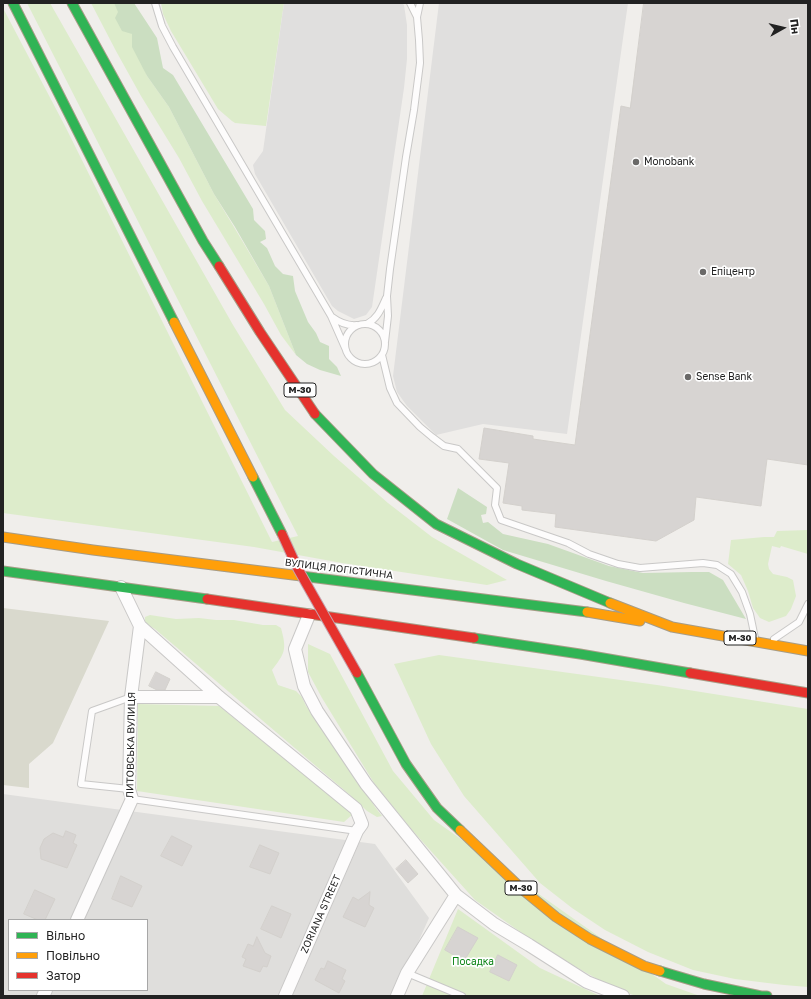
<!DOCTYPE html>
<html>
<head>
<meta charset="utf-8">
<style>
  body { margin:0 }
  #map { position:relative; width:811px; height:999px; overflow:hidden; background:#f0eeeb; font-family:"Golos Text",sans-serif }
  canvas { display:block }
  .frame { position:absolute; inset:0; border:4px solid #222; pointer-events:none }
  .legend { position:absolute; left:8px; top:919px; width:140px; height:72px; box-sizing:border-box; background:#fff; border:1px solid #a7a7a7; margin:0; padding:5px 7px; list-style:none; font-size:12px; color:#222 }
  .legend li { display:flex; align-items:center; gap:8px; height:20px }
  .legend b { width:20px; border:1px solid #a7a7a7 }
  .north { position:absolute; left:763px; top:8px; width:40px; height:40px; -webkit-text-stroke:3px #fff; paint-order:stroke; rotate:82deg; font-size:11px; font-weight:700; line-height:16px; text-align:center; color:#222 }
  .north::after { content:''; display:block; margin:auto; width:14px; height:18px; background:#222; clip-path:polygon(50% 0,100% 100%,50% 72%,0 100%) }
</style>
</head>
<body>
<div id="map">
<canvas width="811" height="999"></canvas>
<div class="frame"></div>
<ul class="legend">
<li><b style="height:5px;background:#30b455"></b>Вільно</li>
<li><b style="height:5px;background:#ff9f0a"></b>Повільно</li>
<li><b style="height:5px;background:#e5322d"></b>Затор</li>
</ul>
<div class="north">Пн</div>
</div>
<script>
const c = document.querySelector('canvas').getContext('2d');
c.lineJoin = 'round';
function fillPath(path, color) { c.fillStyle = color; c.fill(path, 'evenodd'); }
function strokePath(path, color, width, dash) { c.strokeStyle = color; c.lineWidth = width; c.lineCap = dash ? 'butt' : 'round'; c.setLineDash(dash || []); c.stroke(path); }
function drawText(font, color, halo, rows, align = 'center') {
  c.font = font + ' "Golos Text",sans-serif'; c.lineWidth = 3.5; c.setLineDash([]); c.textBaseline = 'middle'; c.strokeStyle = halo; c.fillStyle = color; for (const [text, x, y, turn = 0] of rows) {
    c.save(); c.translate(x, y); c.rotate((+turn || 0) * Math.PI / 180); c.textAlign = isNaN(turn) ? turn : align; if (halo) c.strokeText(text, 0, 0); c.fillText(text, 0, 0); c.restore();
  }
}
const residential = new Path2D(`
  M3,794L375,844L429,918L394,996H3ZM9,920H147V990H9Z`);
const construction = new Path2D(`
  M3,608L109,621L53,743L29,764V788L3,785Z`);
const grass = new Path2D(`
  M27,3H50L233,325L285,410L334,456L388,503L432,537L507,580L487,585L342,563L254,547L3,513V8L66,128L272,542L298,536Z
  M91,3H114L132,34L147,76L169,107L214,194L234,227L269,286L296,355L281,335L264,304L202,201L179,158L141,96L116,51Z
  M161,3H284L266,126L235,123L232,121L218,109L171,31L163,14Z
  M808,530V554L781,546L780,548L772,546L768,564L769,569L773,574L787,577L793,580L796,596L791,609L786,616L769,622L760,618L753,608L748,591L741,575L728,564L731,540L764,537H774L777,531Z
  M150,615L176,619L199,618L216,620H234L263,625H276L281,628C287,650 285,653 272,670L278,685L296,691L302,697L306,706L323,726L356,779L366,792L375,807L382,816L377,817L367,811L350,795L155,629L145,623V617Z
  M308,644L330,654L393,771L434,820L666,984L700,996H636L613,988L546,950L475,900L412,830L374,783L322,698L308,672Z
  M439,655L657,685L808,709V987L784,985L735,979L693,970L648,952L605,930L572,908L540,883L464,796L431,744L394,664Z
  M138,704L219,706L353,814L344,822L137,791Z
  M458,909L540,968L600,996H422Z`);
const forest = new Path2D(`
  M114,3H134L157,38L163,68L173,75L253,209L254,220L265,231L266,239L260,242L267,248L275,266L283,274L293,276L295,291L308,322L316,333L320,342L329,346V359L337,367L341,376L320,370L307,364L296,355L269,286L235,227L214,194L169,107L147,76L132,47V34L122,31L115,18L118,12Z
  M458,488L487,507L486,514L481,515L483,523L488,522L503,534L548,544L609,566L643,573L692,572H709L723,580L746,619L684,603L606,581L503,550L447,519Z`);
const parking = new Path2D(`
  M284,3H402L404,5L407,25V59L404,88L372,307L366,315L354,319L338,311L332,306L255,174L253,165L263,151Z
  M439,3H628L567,434L483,424L436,435L407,406L397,392L393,376Z`);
const building = new Path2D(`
  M644,3H808V465L767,459L761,506L696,497L694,520L656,541L555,527L556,514L522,510V506L503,503L509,463L479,459L484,428L533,436V439L575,445L621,106L630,108Z
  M156,672L170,679L165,690H157L149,686Z
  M66,831L76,835L73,843L77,845L67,868L41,859L40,848L44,839L53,833L63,837Z
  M172,836L192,846L182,866L161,856Z
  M260,845L279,853L270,874L250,867Z
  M406,860L418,874L408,883L396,869Z
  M121,876L142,886L132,907L112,899Z
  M35,890L55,899L45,920H38L24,914Z
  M370,892L369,905L374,908L365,927L343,917L353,897L358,900Z
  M272,906L291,914L281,938L261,929Z
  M458,927L478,938L464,961L445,950Z
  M257,937L265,953L271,956L267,967L263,966L260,972L243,966L246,959L242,957L248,944L253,946Z
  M498,955L517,965L509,981L490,972Z
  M328,961L346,970L342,979L345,981L339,993L315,980L321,968L324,969Z`);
const lane = new Path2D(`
  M155,3L162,26L173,47L331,316L346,350
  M410,3L417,17
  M332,317C340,323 347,326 357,325
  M367,324C378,318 381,309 386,298
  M345 344a20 20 0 1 1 40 0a20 20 0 1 1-40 0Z
  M385,342L388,316L387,296L390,269L406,157L414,110L420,63L419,40L417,17L420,3
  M382,355L390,388L397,403L420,427L432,437L444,446L458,449L497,488L495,505L501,520L568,543L589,554L618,564L640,568L703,563L717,565L731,574L742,592L750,614L755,638
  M774,639L799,622L808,604
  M129,789L81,784L92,711L131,697
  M132,799L357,831
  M407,973L462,996`);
const street = new Path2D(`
  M309,615L295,649L304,686L317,711L366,784L456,895L494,924L529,945L587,982L623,996
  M140,626L219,697L356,809L362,824L357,831L285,996
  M131,697H219
  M77,920L132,799L129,789L131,697L140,626L121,587
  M43,996L46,990
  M397,996L407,973L456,895`);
const fast = new Path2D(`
  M13,3L174,322
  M72,3L203,241L219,266
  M315,414L373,474L436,524L517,564L610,603
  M253,477L282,534
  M3,571L207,599
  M301,576L587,612
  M474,638L580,654L690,673
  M357,673L406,764L437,808L460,830
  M660,971L704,984L761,996H767`);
const slow = new Path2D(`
  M174,322L253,477
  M3,537L93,550L301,576
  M610,603L672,627L808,651
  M587,612L640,621
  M460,830L523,890L556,917L590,939L644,966L660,971`);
const jam = new Path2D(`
  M219,266L260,332L315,414
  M207,599L474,638
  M690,673L808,693`);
const jamBridge = new Path2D(`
  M282,534L298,569L357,673`);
const markers = [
  [636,162,4,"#6a6968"],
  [703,272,4,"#6a6968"],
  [688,377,4,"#6a6968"]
];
const shields = [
  [300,390,32],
  [740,638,32],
  [521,888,32]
];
const shieldNames = [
  ["М-30",300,390],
  ["М-30",740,638],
  ["М-30",521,888]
];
const poiNames = [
  ["Monobank",644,162],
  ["Епіцентр",711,272],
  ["Sense Bank",696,377]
];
const streetNames = [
  ["ВУЛИЦЯ ЛОГІСТИЧНА",339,569,7],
  ["ЛИТОВСЬКА ВУЛИЦЯ",131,745,-89],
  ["ZORIANA STREET",321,914,-66]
];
const parkNames = [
  ["Посадка",473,962]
];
fillPath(residential, '#dfdedc');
fillPath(construction, '#d9d9cd');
fillPath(grass, '#ddeccb');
fillPath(forest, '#cbdec1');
fillPath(parking, '#e0dfde');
fillPath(building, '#d7d4d2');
strokePath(building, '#d3d0cc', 1);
strokePath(lane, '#c9c8c7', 8);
strokePath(street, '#c9c8c7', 14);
strokePath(fast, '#a79c86', 11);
strokePath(slow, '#a79c86', 11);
strokePath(jam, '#a79c86', 11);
strokePath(lane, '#fdfcfc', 6);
strokePath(street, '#fdfcfc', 12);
strokePath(fast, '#30b455', 9);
strokePath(slow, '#ff9f0a', 9);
strokePath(jam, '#e5322d', 9);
strokePath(jamBridge, '#c5a2ac', 11, []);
strokePath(jamBridge, '#e5322d', 9);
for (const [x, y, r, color] of markers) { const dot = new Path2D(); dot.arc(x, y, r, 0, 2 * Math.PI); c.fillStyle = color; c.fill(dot); strokePath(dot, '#fff', 1.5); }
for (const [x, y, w] of shields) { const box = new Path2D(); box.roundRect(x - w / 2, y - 7, w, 14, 3); c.fillStyle = '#fff'; c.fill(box); strokePath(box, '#222', 1); }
drawText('bold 9px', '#222', null, shieldNames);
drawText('10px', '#222', '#fff', poiNames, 'left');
drawText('10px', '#222', '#fff', streetNames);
drawText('10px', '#0c8416', '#fff', parkNames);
</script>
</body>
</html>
